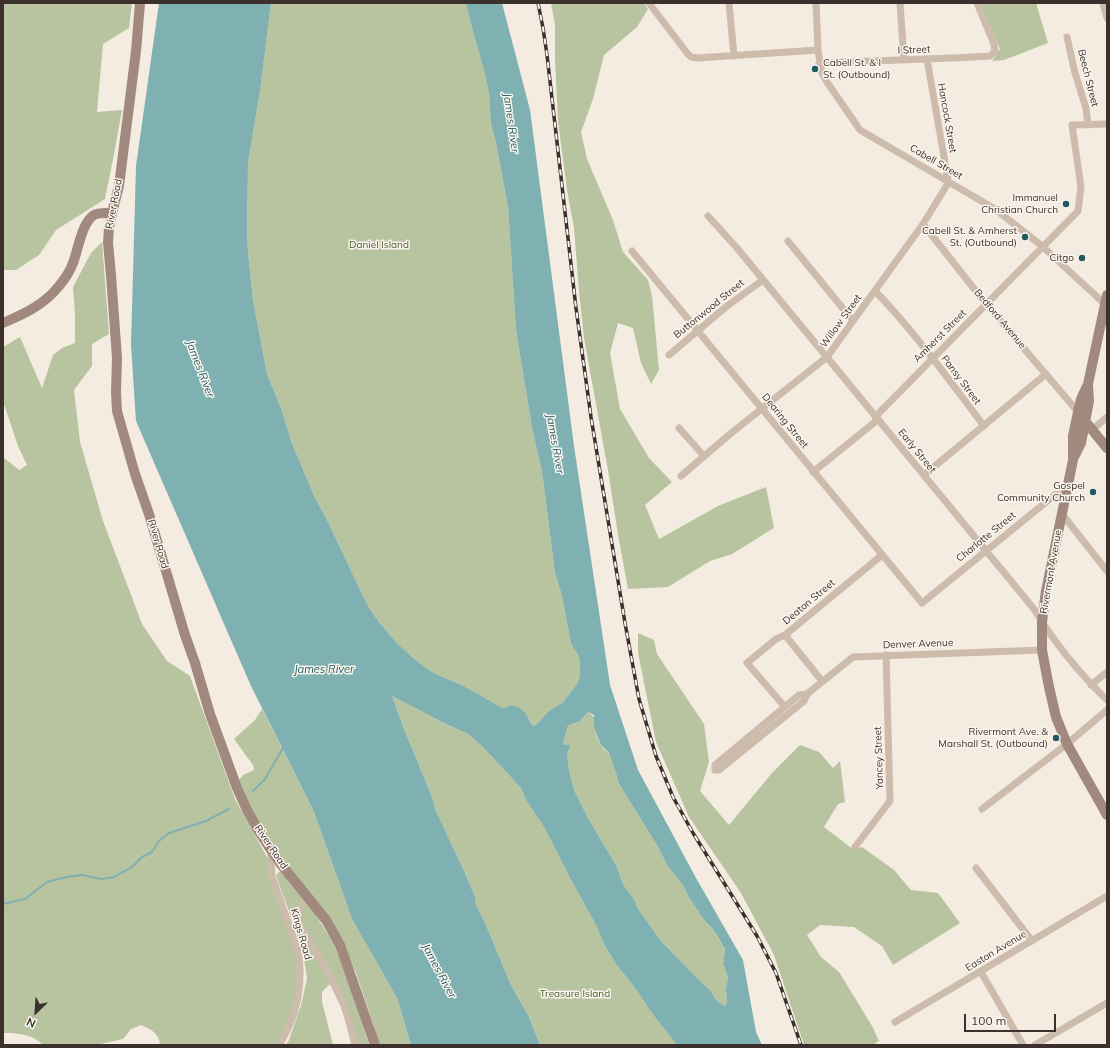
<!DOCTYPE html>
<html>
<head>
<meta charset="utf-8">
<style>
  body { margin:0 }
  #map { position:relative; width:1110px; height:1048px; overflow:hidden; background:#f4ebe1; font-family:Mulish,sans-serif }
  canvas { display:block }
  .frame { position:absolute; inset:0; border:4px solid #3b302b; pointer-events:none }
  .north { position:absolute; left:16px; top:992px; width:40px; height:40px; -webkit-text-stroke:3px #fbf5ee; paint-order:stroke; rotate:205deg; font-size:11px; font-weight:700; line-height:16px; text-align:center; color:#3b302b }
  .north::after { content:''; display:block; margin:auto; width:14px; height:18px; background:#3b302b; clip-path:polygon(50% 0,100% 100%,50% 72%,0 100%) }
  .scale { position:absolute; left:964px; top:1014px; width:92px; height:18px; box-sizing:border-box; border:2px solid #3b302b; border-top:0; padding-left:5px; font-size:12px; line-height:14px; white-space:nowrap; color:#3b302b; -webkit-text-stroke:3px #fbf5ee; paint-order:stroke }
</style>
</head>
<body>
<div id="map">
<canvas width="1110" height="1048"></canvas>
<div class="frame"></div>
<div class="north">N</div>
<div class="scale">100 m</div>
</div>
<script>
const c = document.querySelector('canvas').getContext('2d');
c.lineJoin = 'round';
function fillPath(path, color) { c.fillStyle = color; c.fill(path, 'evenodd'); }
function strokePath(path, color, width, dash) { c.strokeStyle = color; c.lineWidth = width; c.lineCap = dash ? 'butt' : 'round'; c.setLineDash(dash || []); c.stroke(path); }
function drawText(font, color, halo, rows, align = 'center') {
  c.font = font + ' Mulish,sans-serif'; c.lineWidth = 3; c.setLineDash([]); c.textBaseline = 'middle'; c.strokeStyle = halo; c.fillStyle = color; for (const [text, x, y, turn = 0] of rows) {
    c.save(); c.translate(x, y); c.rotate((+turn || 0) * Math.PI / 180); c.textAlign = isNaN(turn) ? turn : align; if (halo) c.strokeText(text, 0, 0); c.fillText(text, 0, 0); c.restore();
  }
}
const green = new Path2D(`
  M3,3H132L129,28L103,44L97,112L122,110L115,149L105,199L56,230L39,255L16,270H3Z
  M271,3H466L473,32L484,70L489,93L491,124L496,143L508,207L516,330L532,428L542,472L555,573L562,596L571,644L578,655L580,661V676L577,684L563,702L549,711L535,726H532L529,718L506,708H502C489,700 475,692 462,685C453,681 444,678 436,674C411,660 379,627 366,602L326,518L316,500L291,441L282,411L267,374L253,300L248,252L247,234L248,163L260,91Z
  M551,3H644L648,9L637,27L604,55L593,99L581,132L587,159L613,220L623,252L648,280L652,296L659,370L651,384L641,363L633,328L618,323L610,353L620,409L649,458L672,482L645,505L659,539L718,506L766,487L774,528L732,554L710,561L668,587L628,589L618,535L609,476L584,338L579,291L574,228L567,190L558,121L555,59V24Z
  M980,3H1036L1048,43L1004,60L992,61L1000,49Z
  M102,242L109,334L92,344V366L74,390L80,442L103,521L142,624L167,661L190,676L235,799L268,859L295,952L298,974L295,997L292,1009L287,1023L280,1038L276,1045H160C159,1033 152,1030 141,1025L131,1029L123,1039L100,1044L43,1045C33,1034 16,1033 3,1033V457L19,470L27,465L18,446L3,401V347L20,337L42,388L53,355L62,348L75,343V314L73,287L91,253Z
  M638,633L654,640L657,654L704,724L709,762L700,791L729,825L772,773L800,745L819,752L833,768L840,761L845,802L838,804L824,827L850,847L854,849L862,847L894,870L911,890L938,893L960,923L893,965L882,946L854,927L820,925L807,935L821,957L839,972L872,1026L879,1041L872,1045H804L774,955L741,893L689,817L656,742L638,653Z
  M392,696L442,722L468,734L482,746L521,788L526,800L544,827L558,854L570,878L596,925L604,944L616,964L635,988L654,1016L677,1045H540L529,1017L511,985L485,923L476,905L475,897L465,873L436,811L431,794L404,729Z
  M262,709L314,812L352,919L397,998L411,1045H379L373,1023L356,973L344,945L263,832L248,804L239,780L243,775L254,770L253,765L234,739L255,720Z
  M588,712L594,717C594,727 595,736 601,745C603,749 607,751 609,754C614,762 616,773 618,782L658,847L667,865L684,887L688,896L704,920L711,927L717,935L725,951L723,964L728,977L726,989L727,1003L725,1006L720,1003L716,1000L711,991L698,979L662,942L638,909L635,901L623,884L616,865L607,850L588,818L574,790L569,770L567,753L569,749L568,744L565,745L563,742L568,726L571,724L579,722Z
  M280,871L315,914L334,944L351,989L369,1045H352L345,1016L330,984L322,992V1002L333,1045H286L289,1040L301,1005L307,979L303,951L276,875Z`);
const water = new Path2D(`
  M159,3H271L260,91L248,163L247,234L248,252L253,300L267,374L282,411L291,441L316,500L326,518L366,602C379,627 411,660 436,674C444,678 453,681 462,685C475,692 489,700 502,708H506L509,706C524,706 526,714 532,725L535,726L549,711L563,702L577,684L580,676V661L578,655L571,644L562,596L555,573L542,472L532,428L516,330L508,207L496,143L491,124L489,93L484,70L473,32L466,3H502L530,110L574,446L610,685L638,770L696,878L743,960L756,1032L762,1045H677L654,1016L635,988L616,964L604,944L596,925L570,878L558,854L544,827L526,800L521,788L482,746L468,734L442,722L392,696L404,729L431,794L436,811L465,873L475,897L476,905L485,923L511,985L529,1017L540,1045H411L397,998L352,919L314,812L251,686L136,421L131,345L136,166ZM588,712L594,715V727L597,736L601,745L609,753L616,773L618,782L658,847L667,865L684,887L688,896L704,920L711,927L717,935L725,950L723,964L728,977L726,989L727,1003L725,1006L720,1003L716,1000L711,991L698,979L662,942L638,909L635,901L623,884L616,865L607,850L588,818L574,790L569,770L567,753L570,747L568,744L565,745L563,742L568,726L571,724L579,722Z`);
const stream = new Path2D(`
  M253,791L265,779L283,748
  M3,904L25,899L47,882L66,877L82,875L101,879L114,877L132,867L142,857L152,852L159,841L169,833L206,821L229,809`);
const street = new Path2D(`
  M649,3L687,53L691,57L697,58L818,50
  M729,3L734,56
  M816,3L818,50L822,73L827,82L860,130L995,209L1042,246L1107,306
  M900,3L904,60
  M1103,3L1107,18
  M1067,37L1075,73L1086,108L1088,125
  M819,63L952,58L990,56L995,51L994,44L977,3
  M708,216L737,248L1034,609C1054,642 1079,673 1107,700
  M923,224L986,304L1078,412
  M788,241L853,321
  M632,251L922,603L1056,494L1065,496
  M875,291C915,332 949,380 984,426
  M669,355L727,306L763,280
  M679,428L704,456
  M1092,430L1107,417
  M813,472L875,422L878,414L1078,211L1081,187L1072,125L1107,124
  M924,475L1046,374
  M681,476L730,434L827,357L923,224L947,185L948,180L927,59
  M1062,514L1107,571
  M785,635L822,681
  M1091,685L1107,672
  M807,694L799,695L715,765V770H719L804,701L807,694L853,657L1042,650
  M785,707L747,663L776,639L785,635L882,555
  M982,809L1067,744L1107,710
  M855,847L890,801L886,655
  M271,850V859L272,876L298,951C304,983 297,1017 279,1045
  M976,868L1032,941
  M308,897L298,912V921C313,947 329,973 342,1000C348,1015 351,1030 355,1045
  M981,972L1023,1045
  M895,1022L1107,896
  M1035,1045L1107,1003`);
const secondary = new Path2D(`
  M140,3L136,51L119,186L112,213L109,228L108,243L111,275L117,358L116,392L117,411L135,474L149,514L185,635L195,663L210,714L237,788L247,810L258,830L271,850L280,863L326,920L340,945L375,1045
  M1107,295L1088,384L1081,399L1078,412L1073,436V460L1046,591L1042,622V650L1049,687L1056,717L1067,744L1107,815
  M3,323C24,314 44,305 59,286C65,279 70,271 73,263C78,250 82,222 94,215C99,212 106,213 112,213
  M1085,421L1107,448
  M1074,457L1081,443L1089,401L1088,385`);
const rail = new Path2D(`
  M538,3L543,28L547,55L576,308L591,417L625,623L639,699L656,756L673,797L693,833L757,936L776,973L801,1045`);
const markers = [
  [815,69,4,"#1f5a5e"],
  [1066,204,4,"#1f5a5e"],
  [1025,237,4,"#1f5a5e"],
  [1082,258,4,"#1f5a5e"],
  [1093,492,4,"#1f5a5e"],
  [1056,738,4,"#1f5a5e"]
];
const streetNames = [
  ["I Street",914,50,-2],
  ["Beech Street",1088,78,76],
  ["Hancock Street",947,118,80],
  ["Cabell Street",936,162,30],
  ["River Road",114,204,-79],
  ["Buttonwood Street",709,309,-39],
  ["Bedford Avenue",1000,319,50],
  ["Willow Street",841,321,-54],
  ["Amherst Street",940,336,-45],
  ["Pansy Street",961,380,53],
  ["Dearing Street",785,421,51],
  ["Early Street",917,451,51],
  ["Charlotte Street",986,537,-39],
  ["River Road",158,544,74],
  ["Rivermont Avenue",1051,572,-80],
  ["Deaton Street",809,602,-40],
  ["Denver Avenue",918,644,-2],
  ["Yancey Street",879,758,-92],
  ["River Road",271,847,56],
  ["Kings Road",301,934,74],
  ["Easton Avenue",996,951,-31]
];
const poiNames = [
  ["Cabell St. & I",823,63,"left"],
  ["St. (Outbound)",823,75,"left"],
  ["Immanuel",1058,198],
  ["Christian Church",1058,210],
  ["Cabell St. & Amherst",1017,231],
  ["St. (Outbound)",1017,243],
  ["Citgo",1074,258],
  ["Gospel",1085,486],
  ["Community Church",1085,498],
  ["Rivermont Ave. &",1048,732],
  ["Marshall St. (Outbound)",1048,744]
];
const parkNames = [
  ["Daniel Island",379,245],
  ["Treasure Island",575,994]
];
const waterNames = [
  ["James River",511,123,82],
  ["James River",200,369,69],
  ["James River",555,444,80],
  ["James River",324,670],
  ["James River",439,971,62]
];
fillPath(green, '#b8c4a0');
fillPath(water, '#7fb0b2');
strokePath(stream, '#7fb0b2', 2);
strokePath(street, '#cdbbac', 7);
strokePath(secondary, '#a18a7d', 10);
strokePath(rail, '#3b302b', 3.5);
strokePath(rail, '#fbf5ee', 2, [6]);
for (const [x, y, r, color] of markers) { const dot = new Path2D(); dot.arc(x, y, r, 0, 2 * Math.PI); c.fillStyle = color; c.fill(dot); strokePath(dot, '#fbf5ee', 1.5); }
drawText('10px', '#3b302b', '#fbf5ee', streetNames);
drawText('10px', '#3b302b', '#fbf5ee', poiNames, 'right');
drawText('10px', '#4a5a2e', '#fbf5ee', parkNames);
drawText('italic 11px', '#1f5a5e', '#fbf5ee', waterNames);
</script>
</body>
</html>
